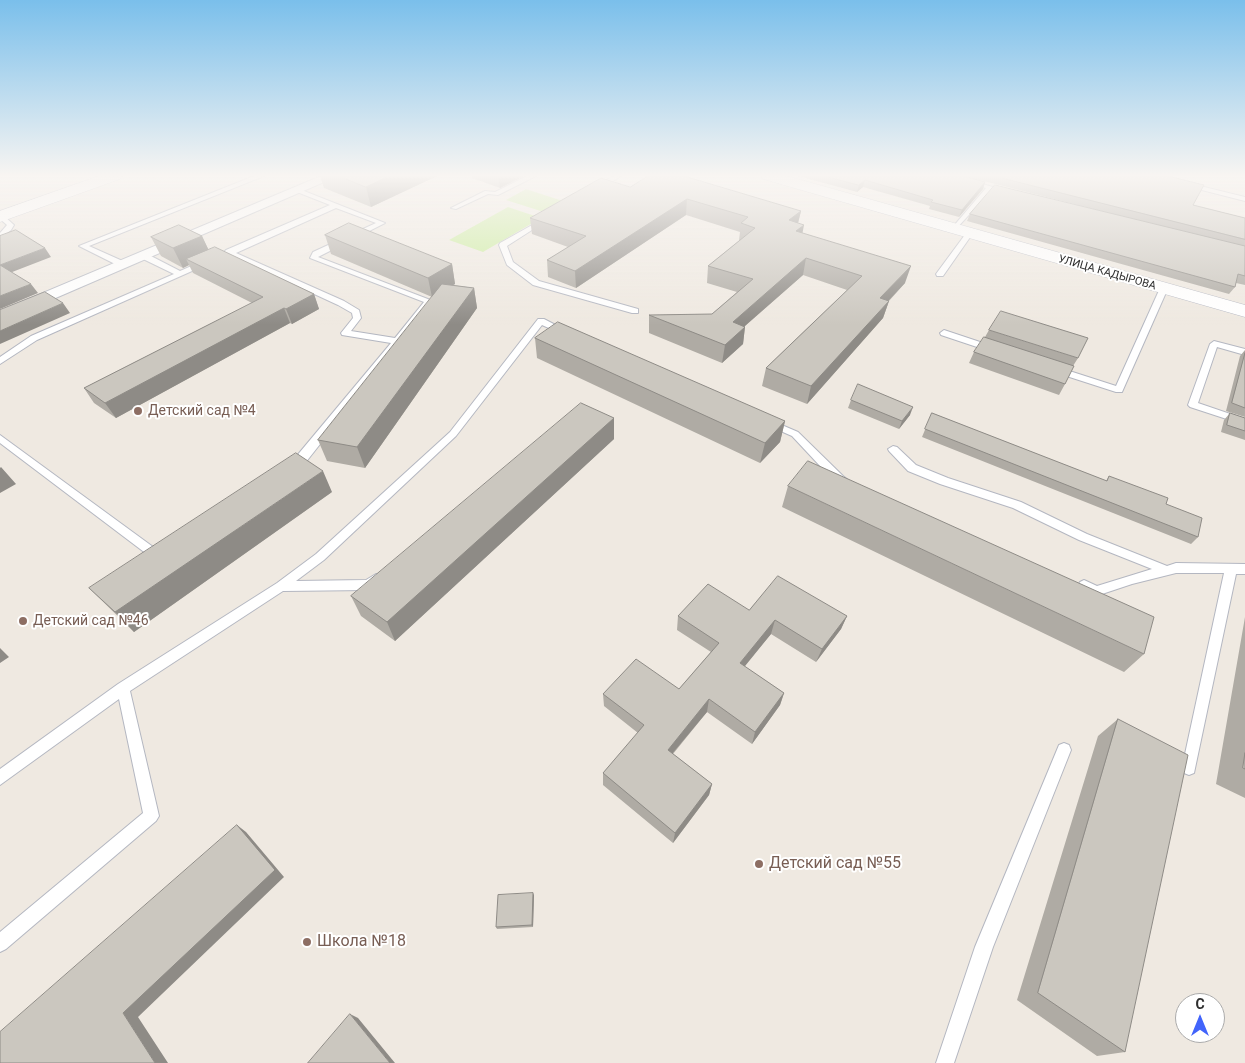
<!DOCTYPE html>
<html>
<head>
<meta charset="utf-8">
<style>
  body { margin:0 }
  #map { position:relative; width:1245px; height:1063px; overflow:hidden; background:#efe9e1; font-family:Roboto,sans-serif }
  canvas { display:block }
  .north { position:absolute; left:1175px; top:993px; width:50px; height:50px; box-sizing:border-box; background:#fff; border:1px solid #ababab; border-radius:50%; rotate:0deg; font-size:14px; font-weight:700; line-height:20px; text-align:center; color:#2e2e2e }
  .north::after { content:''; display:block; margin:auto; width:18px; height:22px; background:#4264fb; clip-path:polygon(50% 0,100% 100%,50% 72%,0 100%) }
</style>
</head>
<body>
<div id="map">
<canvas width="1245" height="1063"></canvas>
<div class="north">С</div>
</div>
<script>
const c = document.querySelector('canvas').getContext('2d');
c.lineJoin = 'round';
function fillPath(path, color) { c.fillStyle = color; c.fill(path, 'evenodd'); }
function strokePath(path, color, width, dash) { c.strokeStyle = color; c.lineWidth = width; c.lineCap = dash ? 'butt' : 'round'; c.setLineDash(dash || []); c.stroke(path); }
function drawText(font, color, halo, rows, align = 'center') {
  c.font = font + ' Roboto,sans-serif'; c.lineWidth = 4; c.setLineDash([]); c.textBaseline = 'middle'; c.strokeStyle = halo; c.fillStyle = color; for (const [text, x, y, turn = 0] of rows) {
    c.save(); c.translate(x, y); c.rotate((+turn || 0) * Math.PI / 180); c.textAlign = isNaN(turn) ? turn : align; if (halo) c.strokeText(text, 0, 0); c.fillText(text, 0, 0); c.restore();
  }
}
const pitch = new Path2D(`
  M526,189L569,203L550,214L506,200Z
  M508,207L541,218L483,252L449,240Z`);
const lane = new Path2D(`
  M254,176H264L89,246L127,263V267H121L79,246Z
  M527,176H536L498,195L488,194L456,209L451,208L485,191L495,192Z
  M613,176H621L600,189H596V187Z
  M943,176H955L1010,192L1007,194L992,190L954,231L952,230V228L986,188Z
  M1188,183L1245,197V201L1186,186V184Z
  M299,189L385,223L318,257L433,301L302,467L294,471L290,470L289,467L290,464L391,343L342,335L341,333L353,318L352,313L338,305L230,255L225,257L221,255L226,250L330,205L297,192V190ZM336,208L376,223L313,252L310,258L424,302L395,338L351,331L361,318L359,310L344,301L236,253Z
  M0,214L3,215L14,225L11,230L0,239V233L7,225L0,219Z
  M541,220L546,221L507,246L513,262L539,281L638,309V313H632L533,285L507,265L499,245L500,243Z
  M967,232L973,233L943,276H937L936,274Z
  M141,254H147L180,271L203,261L210,263L37,340L0,364V357L31,336L174,274L141,258Z
  M1161,286L1168,288L1122,392H1116L1054,372V368L1057,367L1116,386Z
  M538,319H544L569,332L565,335L562,334L542,325L456,436L324,560L296,581L366,580L376,574L380,576L382,579L380,582L368,590L283,591L130,691L159,816L156,821L6,949L0,952V932L143,813L119,699L0,785V769L118,684L277,583L316,554L450,432Z
  M944,330L995,347L996,349L995,351H989L941,335L940,333Z
  M1214,341L1245,349V355L1217,347L1198,403L1245,419V425L1190,407L1188,405L1210,344Z
  M770,420L798,432L843,476L849,481L848,484L844,485L835,482L792,436L767,425L765,423Z
  M0,435L160,552L162,555L160,558H152L0,443Z
  M893,446L897,447L916,465L948,478L1021,502L1087,534L1167,566L1176,563L1245,564V574H1236L1194,773L1189,775L1184,773L1182,768L1224,573H1176L1132,584L1096,596C1090,594 1081,591 1078,585L1080,582L1084,580L1097,586L1152,569L1079,540L1013,508L940,484L908,471L889,451L888,449Z
  M1064,743L1069,745L1071,750L993,947L954,1063H936L975,947L1059,745Z`);
const street = new Path2D(`
  M321,176H338L0,322V311Z`);
const secondary = new Path2D(`
  M99,176H122L120,179L0,222V211Z
  M761,176H787L1245,305V317L763,179Z`);
const wall = new Path2D(`
  M320,176H437L371,207L324,188Z
  M472,176H524L500,188L472,178Z
  M798,176H964L985,182L983,189L959,217L929,209L930,206L863,187L857,192Z
  M964,176H1168L1193,205L1245,218V285L1236,283L1235,287L1229,294L967,221L970,214L1156,225Z
  M630,187L801,211L798,223L802,233L905,283L889,301L883,318L807,404L762,386L766,368L847,290L803,275L745,326L743,344L722,363L649,333V315L712,314L737,292L707,283L708,266L740,240H739L740,232L686,215L576,288L548,277L547,260L568,247L532,234L530,218Z
  M325,235L452,264L455,284L453,285L474,288L477,308L365,468L327,461L318,440L432,297L331,254Z
  M202,236L208,249L314,294L319,309L292,324L290,323L116,418L94,403L84,388L252,303L193,273L189,265L183,268L161,256L151,237Z
  M989,330L1078,358L1073,366L1065,384L1059,395L969,363L974,352L985,337Z
  M535,338L785,421L780,442L760,463L537,358Z
  M1245,350V417L1226,411L1240,356Z
  M851,400L910,415L899,429L848,408Z
  M932,413L1106,481L1109,476L1198,537L1191,544L922,437Z
  M1230,413L1245,418V440L1221,432L1224,420Z
  M614,418V439L395,641L361,616L351,596Z
  M788,486L1144,654L1124,672L782,507Z
  M332,492L134,632L89,588Z
  M749,610L847,616L841,629L816,662L771,634L744,666L784,693L780,705L752,744L707,712L673,754L712,784L709,795L673,843L603,785V773L638,733L604,706L603,694L679,689L711,652L677,630L678,616Z
  M1245,617V798L1216,784Z
  M1118,719L1125,1052L1097,1056L1017,1000L1098,736Z
  M534,895L533,927L497,929L496,927Z`);
const shadedWall = new Path2D(`
  M389,176H437L371,207L366,187Z
  M498,176H524L500,188Z
  M865,180L863,187L857,192L859,185Z
  M985,182L983,189L959,217L962,210Z
  M687,199L686,215L576,288L575,271Z
  M801,211L797,227L789,220Z
  M804,225L801,241L796,231Z
  M202,236L211,255L186,259L189,265L183,268L173,248Z
  M45,248L51,257L7,274L0,265Z
  M806,258L803,275L730,339L733,322Z
  M452,264L455,284L432,297L428,278Z
  M911,266L905,283L875,315L880,298Z
  M31,284L38,293L0,309V296Z
  M474,288L477,308L365,468L357,447Z
  M314,294L319,309L292,324L286,309Z
  M889,301L883,318L807,404L811,386Z
  M63,303L70,313L0,344V331Z
  M284,308L290,323L116,418L105,403Z
  M745,327L743,344L722,363L725,345Z
  M913,407L910,415L899,429L902,421Z
  M614,418V439L395,641L387,622Z
  M785,421L780,442L760,463L765,443Z
  M1,467L16,484L0,493V468Z
  M323,471L332,492L134,632L115,612Z
  M847,616L841,629L816,662L822,649Z
  M775,620L771,634L737,676L740,663Z
  M0,648L9,657L0,663Z
  M784,693L780,705L752,744L755,732Z
  M709,699L707,712L666,761L668,750Z
  M712,784L709,795L673,843L675,833Z
  M237,825L246,832L284,877L138,1017L168,1063H155L123,1013Z
  M533,893L534,895L533,927L532,925Z
  M350,1014L358,1018L395,1063H390Z`);
const building = new Path2D(`
  M339,176H389L366,187Z
  M648,176H684L801,211L789,220L804,225L796,231L911,266L880,298L889,301L811,386L766,368L862,276L806,258L733,322L745,327L725,345L649,315L712,314L753,279L708,266L755,228L741,223L748,217L687,199L575,271L547,260L586,236L530,218L601,178L630,187Z
  M825,176H964L985,182L962,210L931,202L933,200L865,180L859,185Z
  M994,176H1168L1204,185L1193,205L1245,218V239Z
  M995,185L1245,246V276L1238,274L1235,287L970,214Z
  M349,223L452,264L428,278L325,235Z
  M179,225L202,236L173,248L151,237Z
  M16,230L45,248L0,265L31,284L0,296V236Z
  M215,247L314,294L286,309L284,308L105,403L84,388L263,297L186,259Z
  M442,284L474,288L357,447L318,440Z
  M45,292L63,303L0,331V310Z
  M1001,311L1088,338L1078,358L989,330Z
  M558,322L785,421L765,443L535,338Z
  M984,337L1074,366L1065,384L974,352Z
  M1245,353V408L1232,403Z
  M858,384L913,407L902,421L851,400Z
  M581,403L614,418L387,622L351,596Z
  M932,413L1107,481L1109,476L1168,498L1166,504L1202,518L1198,537L925,429Z
  M1230,413L1245,418V431L1227,425Z
  M296,453L323,471L115,612L89,588Z
  M808,461L1154,617L1144,654L788,486Z
  M778,576L847,616L822,649L775,620L740,663L784,693L755,732L709,699L668,750L712,784L675,833L603,773L644,725L603,694L636,659L679,689L719,643L678,616L708,584L749,610Z
  M1118,719L1188,755L1125,1052L1038,993Z
  M1245,753V769L1243,768Z
  M237,825L275,870L123,1013L155,1063H0V1032Z
  M533,893L532,925L496,927L498,895Z
  M350,1014L390,1063H308Z`);
const markers = [
  [138,411,5,"#8d6e63"],
  [23,621,5,"#8d6e63"],
  [759,864,5,"#8d6e63"],
  [307,942,5,"#8d6e63"]
];
const farStreetnames = [
  ["УЛИЦА КАДЫРОВА",1107,273,16]
];
const educationNames = [
  ["Детский сад №4",148,411],
  ["Детский сад №46",33,621]
];
const nearEducationnames = [
  ["Детский сад №55",769,864],
  ["Школа №18",317,942]
];
fillPath(pitch, '#c9ec9a');
strokePath(lane, '#b4b7c1', 2);
strokePath(street, '#b4b7c1', 2);
strokePath(secondary, '#b4b7c1', 1);
fillPath(lane, '#fff');
fillPath(street, '#fff');
fillPath(secondary, '#fff');
fillPath(wall, '#afaba4');
fillPath(shadedWall, '#8e8b86');
fillPath(building, '#cbc7bf');
strokePath(building, '#8e8b86', 1);
const sky = c.createLinearGradient(0, 0, 0, 325);
sky.addColorStop(0, '#7abfeb');
sky.addColorStop(0.54, '#f8f5f2');
sky.addColorStop(1, '#f8f5f200');
c.fillStyle = sky;
c.fillRect(0, 0, 1245, 325);
for (const [x, y, r, color] of markers) { const dot = new Path2D(); dot.arc(x, y, r, 0, 2 * Math.PI); c.fillStyle = color; c.fill(dot); strokePath(dot, '#fff', 2); }
drawText('11px', '#2e2e2e', '#fff', farStreetnames);
drawText('14px', '#785e54', '#fff', educationNames, 'left');
drawText('16px', '#785e54', '#fff', nearEducationnames, 'left');
</script>
</body>
</html>
